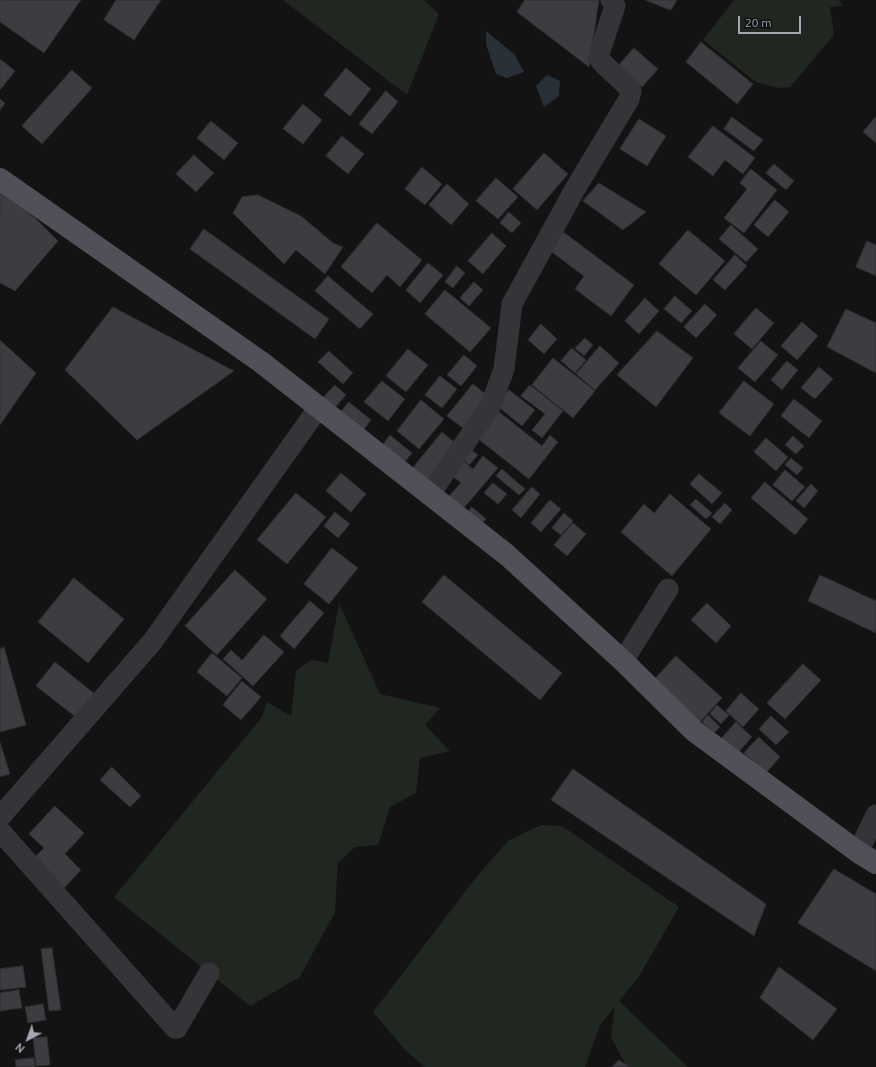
<!DOCTYPE html>
<html>
<head>
<meta charset="utf-8">
<style>
  body { margin:0 }
  #map { position:relative; width:876px; height:1067px; overflow:hidden; background:#131314; font-family:Ubuntu,sans-serif }
  canvas { display:block }
  .north { position:absolute; left:8px; top:1019px; width:40px; height:40px; -webkit-text-stroke:3px #0e0e0f; paint-order:stroke; rotate:221deg; font-size:11px; font-weight:700; line-height:16px; text-align:center; color:#a4a8b5 }
  .north::after { content:''; display:block; margin:auto; width:14px; height:18px; background:#a4a8b5; clip-path:polygon(50% 0,100% 100%,50% 72%,0 100%) }
  .scale { position:absolute; left:738px; top:16px; width:63px; height:18px; box-sizing:border-box; border:2px solid #a4a8b5; border-top:0; padding-left:5px; font-size:12px; line-height:14px; white-space:nowrap; color:#a4a8b5; -webkit-text-stroke:3px #0e0e0f; paint-order:stroke }
</style>
</head>
<body>
<div id="map">
<canvas width="876" height="1067"></canvas>
<div class="north">N</div>
<div class="scale">20 m</div>
</div>
<script>
const c = document.querySelector('canvas').getContext('2d');
c.lineJoin = 'round';
function fillPath(path, color) { c.fillStyle = color; c.fill(path, 'evenodd'); }
function strokePath(path, color, width, dash) { c.strokeStyle = color; c.lineWidth = width; c.lineCap = dash ? 'butt' : 'round'; c.setLineDash(dash || []); c.stroke(path); }
const green = new Path2D(`
  M283,0H424L439,14L407,95Z
  M734,0H839L843,6L830,7L834,35L790,87L778,88L756,82L703,40Z
  M339,603L380,694L440,708L425,725L450,751L420,758L416,793L390,807L378,845L355,847L338,863L335,912L300,977L250,1006L114,897L262,717L267,702L291,716L296,671L311,660L328,663Z
  M541,825L562,826L679,907L638,978L619,1001L688,1067H627L611,1037L615,1006L600,1025L585,1067H425L406,1051L373,1012L478,875L508,841Z`);
const water = new Path2D(`
  M486,31L515,55L524,72L507,78L496,74L486,44Z
  M547,75L560,81L559,96L544,107L536,86Z`);
const building = new Path2D(`
  M0,0H81L44,53L0,22Z
  M116,0H161L134,40L104,20Z
  M525,0H599L589,67L517,12Z
  M645,0H677L671,10Z
  M701,42L753,84L737,104L686,62Z
  M634,48L658,69L642,87L618,66Z
  M0,59L15,71L0,90Z
  M346,68L371,89L350,116L324,95Z
  M72,70L92,88L42,144L22,126Z
  M386,91L398,102L372,134L359,124Z
  M0,99L5,103L0,110Z
  M303,104L322,120L303,144L283,129Z
  M732,117L763,140L754,151L724,129Z
  M876,117V143L863,132Z
  M639,119L666,136L647,166L620,149Z
  M211,121L238,143L224,160L197,138Z
  M713,126L755,158L743,174L725,160L713,176L688,157Z
  M342,136L364,154L348,174L326,156Z
  M544,153L568,174L537,210L513,189Z
  M194,155L214,173L196,192L176,174Z
  M774,164L794,181L786,190L766,173Z
  M422,167L442,184L425,205L405,189Z
  M751,169L777,190L744,233L724,218L747,189L740,183Z
  M496,178L518,197L498,219L476,201Z
  M599,183L646,212L623,230L583,201Z
  M447,184L469,204L451,225L429,205Z
  M0,190L35,218L58,241L15,291L0,283Z
  M258,195L301,216L333,243L343,247L325,274L296,250L284,264L233,213L242,197Z
  M775,200L789,212L768,237L754,225Z
  M509,212L521,223L512,233L500,223Z
  M377,223L422,260L400,287L387,275L372,293L341,267Z
  M731,225L758,249L746,262L719,239Z
  M204,229L329,319L315,339L190,249Z
  M688,230L725,261L696,295L659,264Z
  M562,231L634,285L611,316L575,289L584,276L549,250Z
  M492,233L506,246L483,274L468,261Z
  M867,241L876,245V276L856,267Z
  M735,255L747,266L725,290L713,280Z
  M428,263L443,275L420,303L406,290Z
  M457,266L465,273L453,288L445,282Z
  M328,276L373,314L360,329L315,291Z
  M474,282L483,290L469,306L460,298Z
  M445,290L491,328L470,352L425,314Z
  M675,296L692,311L681,323L664,309Z
  M645,298L659,311L639,334L625,321Z
  M705,304L717,315L696,338L684,327Z
  M113,307L234,371L137,440L65,370Z
  M756,308L774,323L752,349L734,334Z
  M846,309L876,323V373L827,347Z
  M802,322L818,336L797,360L781,346Z
  M541,324L557,339L544,354L528,340Z
  M657,331L693,358L656,407L617,375Z
  M585,338L593,345L584,356L575,348Z
  M0,340L36,373L0,425Z
  M761,341L778,355L755,382L738,368Z
  M600,346L619,363L595,390L576,374Z
  M572,348L586,360L575,373L561,361Z
  M408,349L428,365L406,392L386,376Z
  M329,351L353,373L343,384L318,362Z
  M464,355L477,366L461,386L447,375Z
  M553,358L595,391L573,418L532,385Z
  M787,361L798,370L782,390L771,380Z
  M819,367L833,379L815,399L801,388Z
  M440,376L457,389L442,408L425,395Z
  M382,381L405,399L388,421L364,402Z
  M744,381L774,404L750,436L719,413Z
  M473,384L489,397L463,428L447,416Z
  M335,385L346,395L333,410L322,399Z
  M530,385L563,411L542,438L532,430L545,414L521,396Z
  M509,390L535,410L522,426L496,405Z
  M794,399L822,421L809,438L781,416Z
  M421,400L444,419L419,449L397,431Z
  M349,402L371,420L362,432L339,414Z
  M498,411L542,446L550,435L558,442L529,479L477,438Z
  M442,432L460,447L430,484L412,469Z
  M390,435L412,453L404,463L382,446Z
  M793,436L804,446L796,454L785,445Z
  M766,438L788,457L776,471L754,452Z
  M469,448L478,455L469,465L461,458Z
  M483,456L498,468L463,509L449,496L461,483L450,474L462,460L473,469Z
  M791,458L803,468L797,475L785,465Z
  M502,469L525,489L519,495L496,476Z
  M785,470L805,487L792,501L773,485Z
  M341,473L366,494L351,512L326,491Z
  M699,474L722,493L712,504L690,484Z
  M765,482L808,519L795,535L751,498Z
  M493,483L507,494L498,504L484,493Z
  M811,484L818,491L804,508L796,501Z
  M532,487L540,494L521,518L512,510Z
  M296,493L326,517L287,564L257,540Z
  M670,494L711,529L672,576L621,532L644,504L654,513Z
  M696,499L712,513L706,519L690,505Z
  M550,500L561,509L541,532L531,523Z
  M725,503L732,510L720,524L712,517Z
  M472,507L486,519L477,529L463,517Z
  M335,512L350,524L338,538L324,526Z
  M564,513L573,521L561,535L552,528Z
  M573,523L586,534L567,556L554,545Z
  M332,548L358,568L329,604L304,584Z
  M235,570L267,599L217,655L185,626Z
  M444,575L562,673L540,700L422,602Z
  M820,575L876,601V633L808,601Z
  M74,578L124,619L88,663L38,622Z
  M310,601L324,613L294,649L280,636Z
  M707,603L731,626L716,643L691,620Z
  M264,635L284,652L253,686L223,659L231,650L242,660Z
  M4,647L26,725L0,732V649Z
  M212,653L242,678L227,696L197,672Z
  M676,656L722,698L697,725L651,683Z
  M55,662L96,695L77,718L36,686Z
  M803,664L821,680L785,719L767,703Z
  M242,681L261,697L241,720L223,705Z
  M741,693L759,709L743,727L726,711Z
  M717,705L729,715L721,724L710,714Z
  M708,715L720,727L714,733L702,722Z
  M771,716L789,732L776,745L759,729Z
  M736,722L752,737L736,755L720,740Z
  M759,737L780,757L766,773L744,753Z
  M0,742L10,774L0,777Z
  M112,767L141,796L130,807L100,780Z
  M573,769L766,904L754,936L551,800Z
  M55,806L84,833L65,854L81,870L63,889L32,860L44,848L29,834Z
  M834,869L876,894V971L798,923Z
  M52,948L61,1010L49,1011L41,949Z
  M23,966L26,987L0,990V969Z
  M779,967L837,1009L813,1040L760,998Z
  M19,990L22,1008L0,1011V993Z
  M43,1004L46,1020L28,1023L25,1007Z
  M47,1037L50,1065L36,1066L33,1038Z
  M34,1058L35,1067H16L15,1060Z
  M619,1060L630,1067H612Z`);
const minor = new Path2D(`
  M430,494L491,405L504,369L512,304L575,189L629,99L631,91C621,78 607,70 598,57L615,6L611,0
  M623,661L668,589
  M0,817L152,642L319,407
  M0,831L175,1028H177L209,973
  M858,852L876,815`);
const major = new Path2D(`
  M0,179L261,362L507,555L623,661L694,731L858,852L876,863`);
fillPath(green, '#1f2720');
fillPath(water, '#293038');
fillPath(building, '#3d3d41');
strokePath(building, '#2d2d30', 1);
strokePath(minor, '#343439', 21);
strokePath(major, '#505158', 22);
</script>
</body>
</html>
